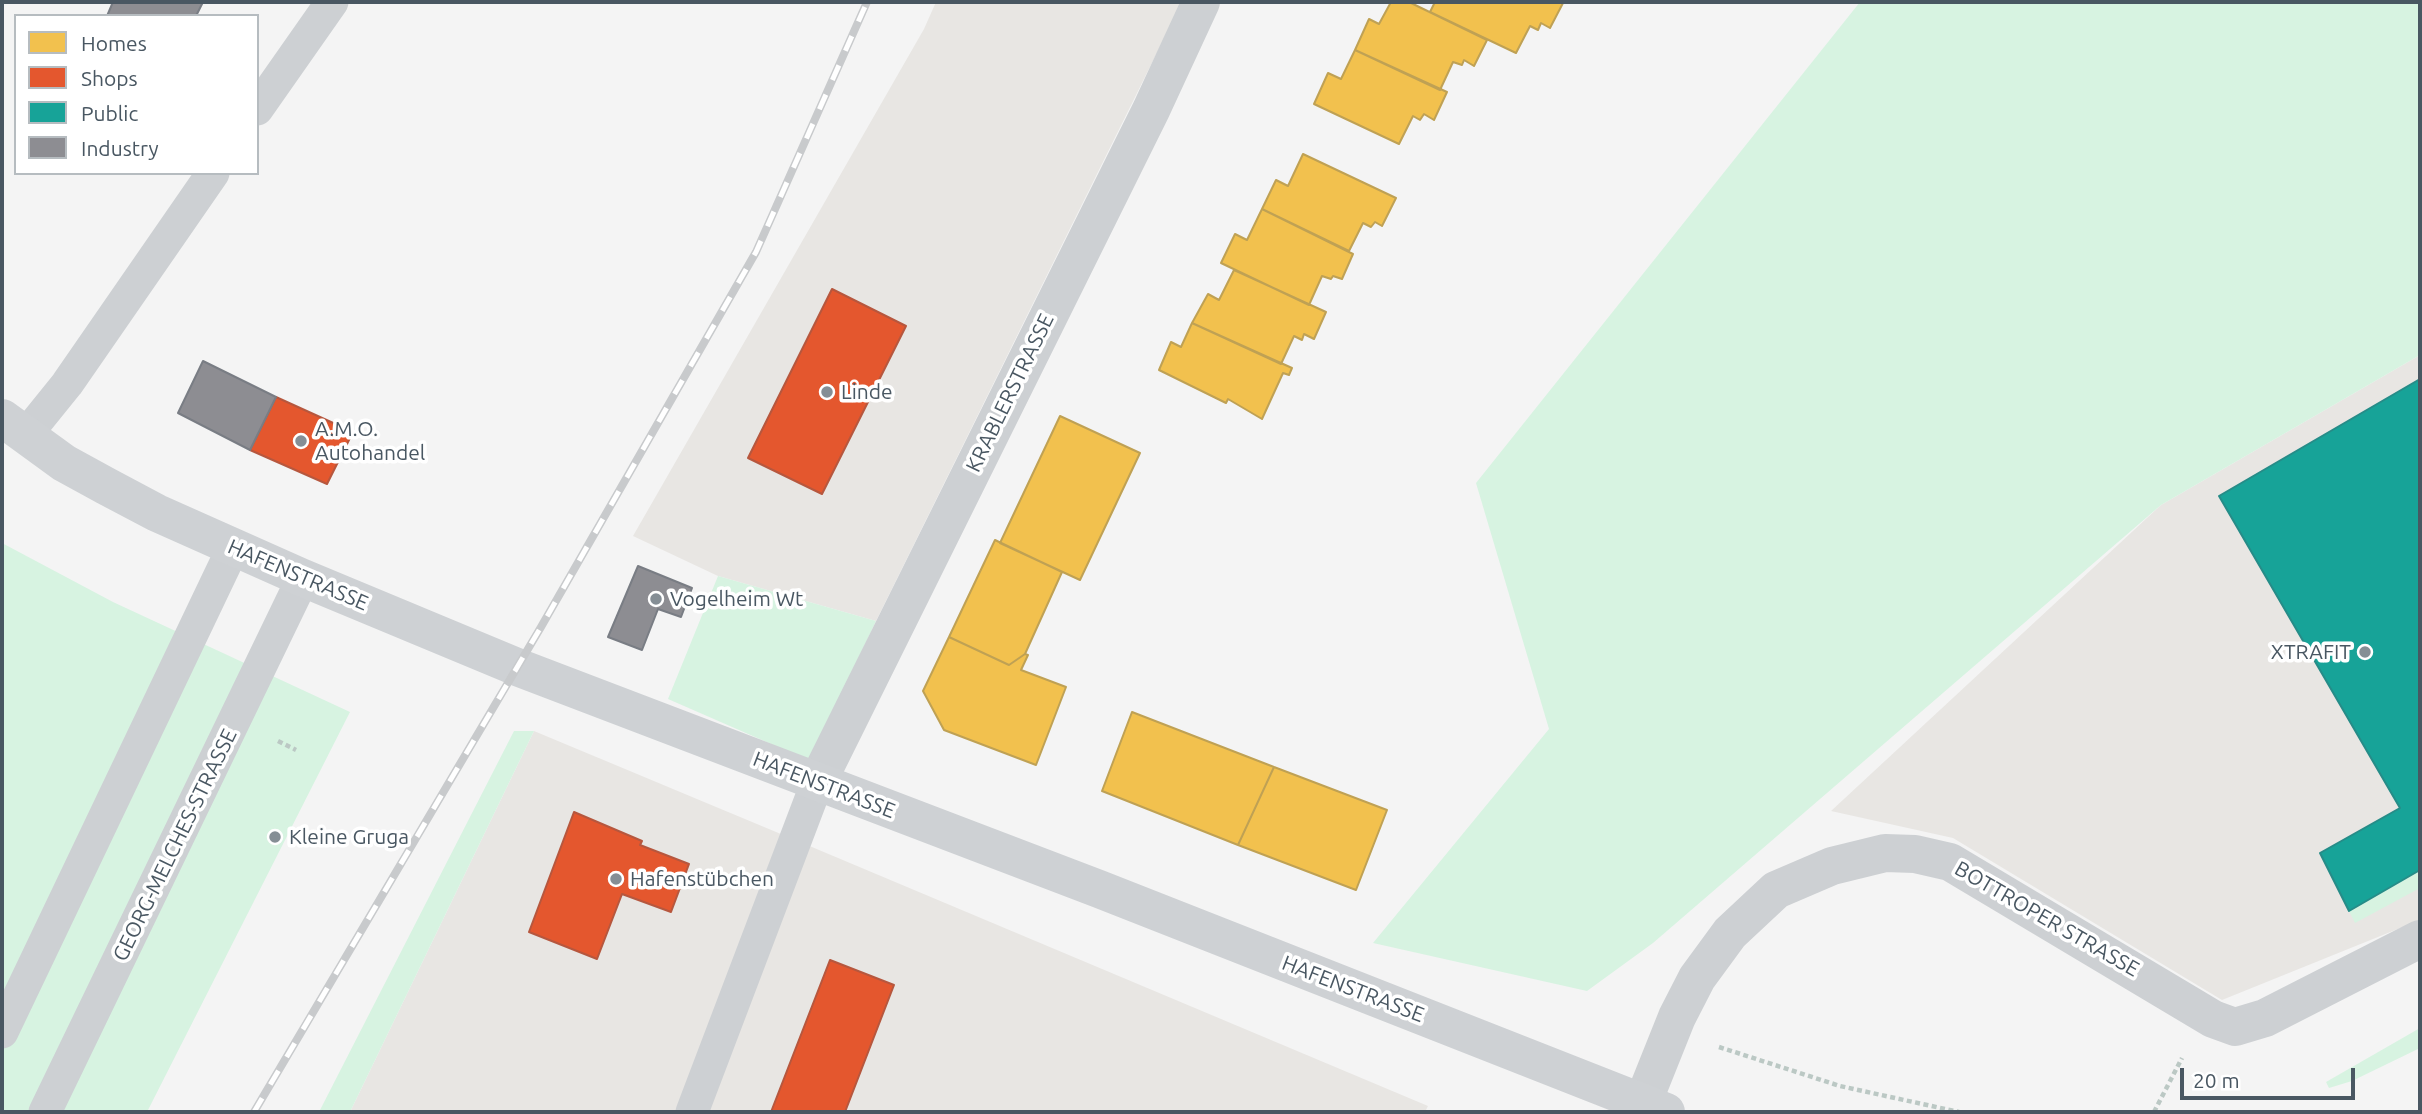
<!DOCTYPE html>
<html>
<head>
<meta charset="utf-8">
<style>
  body { margin:0 }
  #map { position:relative; width:2422px; height:1114px; overflow:hidden; background:#f4f4f4; font-family:Ubuntu,sans-serif }
  canvas { display:block }
  .frame { position:absolute; inset:0; border:4px solid #495762; pointer-events:none }
  .legend { position:absolute; left:14px; top:14px; width:245px; height:161px; box-sizing:border-box; background:#fff; border:2px solid #b6bcc0; margin:0; padding:9px 12px; list-style:none; font-size:21px; color:#495762 }
  .legend li { display:flex; align-items:center; gap:14px; height:35px }
  .legend b { width:35px; border:2px solid #b6bcc0 }
  .scale { position:absolute; left:2180px; top:1068px; width:175px; height:32px; box-sizing:border-box; border:4px solid #495762; border-top:0; padding-left:9px; font-size:21px; line-height:24px; white-space:nowrap; color:#495762; -webkit-text-stroke:5px #fff; paint-order:stroke }
</style>
</head>
<body>
<div id="map">
<canvas width="2422" height="1114"></canvas>
<div class="frame"></div>
<ul class="legend">
<li><b style="height:19px;background:#f2c14e"></b>Homes</li>
<li><b style="height:19px;background:#e4572e"></b>Shops</li>
<li><b style="height:19px;background:#17a398"></b>Public</li>
<li><b style="height:19px;background:#8d8d92"></b>Industry</li>
</ul>
<div class="scale">20 m</div>
</div>
<script>
const c = document.querySelector('canvas').getContext('2d');
c.lineJoin = 'round';
function fillPath(path, color) { c.fillStyle = color; c.fill(path, 'evenodd'); }
function strokePath(path, color, width, dash) { c.strokeStyle = color; c.lineWidth = width; c.lineCap = dash ? 'butt' : 'round'; c.setLineDash(dash || []); c.stroke(path); }
function drawText(font, color, halo, rows, align = 'center') {
  c.font = font + ' Ubuntu,sans-serif'; c.lineWidth = 7; c.setLineDash([]); c.textBaseline = 'middle'; c.strokeStyle = halo; c.fillStyle = color; for (const [text, x, y, turn = 0] of rows) {
    c.save(); c.translate(x, y); c.rotate((+turn || 0) * Math.PI / 180); c.textAlign = isNaN(turn) ? turn : align; if (halo) c.strokeText(text, 0, 0); c.fillText(text, 0, 0); c.restore();
  }
}
const commercial = new Path2D(`
  M936,2H1182L876,621L718,576L633,536L924,29Z
  M2420,355V920L2222,1000L1953,838L1831,811L2161,505Z
  M534,731L800,842L1428,1106L1425,1112H350Z`);
const green = new Path2D(`
  M1860,2H2420V355L2161,505L1653,943L1587,991L1373,943L1549,729L1476,483Z
  M2,543L113,602L350,712L147,1112H2Z
  M718,576L876,621L810,761L668,699Z
  M514,731H534L350,1112H319Z
  M2420,870V888L2355,923L2349,911Z
  M2420,1028V1048L2352,1081L2329,1088L2326,1082Z`);
const homes = new Path2D(`
  M1391,2H1409L1487,40L1474,66L1464,60L1462,65L1453,62L1440,90L1355,50L1369,19L1379,24Z
  M1435,2H1561L1563,3L1550,28L1541,23L1538,30L1530,26L1516,53L1430,12Z
  M1355,50L1447,92L1434,120L1424,114L1420,120L1413,116L1399,144L1314,104L1328,73L1341,79Z
  M1303,154L1396,198L1382,226L1375,222L1371,227L1363,223L1349,251L1262,209L1276,180L1288,186Z
  M1262,209L1353,254L1342,279L1333,276L1331,279L1322,276L1309,305L1221,263L1235,234L1247,240Z
  M1234,270L1326,312L1314,339L1304,334L1302,340L1294,336L1281,364L1192,323L1208,294L1219,300Z
  M1192,323L1292,368L1289,375L1283,373L1262,419L1228,399L1226,403L1159,370L1171,342L1181,347Z
  M1060,416L1140,453L1080,580L1000,543Z
  M995,540L1062,572L1025,654L1009,665L949,637Z
  M949,637L1009,665L1025,654L1028,655L1021,670L1066,687L1036,765L944,730L923,691Z
  M1132,712L1274,767L1238,845L1102,791Z
  M1274,767L1387,810L1356,890L1238,845Z`);
const shops = new Path2D(`
  M832,289L906,326L822,494L748,458Z
  M276,397L353,432L327,484L250,450Z
  M574,812L642,841L640,845L689,864L671,912L622,894L597,959L529,932Z
  M830,960L894,985L845,1112H771Z`);
const public = new Path2D(`
  M2420,379V870L2349,911L2320,853L2400,808L2219,496Z`);
const industry = new Path2D(`
  M113,2H203L196,16H107Z
  M203,361L276,397L250,450L178,413Z
  M638,566L692,588L681,617L658,609L642,650L608,637Z`);
const path = new Path2D(`
  M278,741L296,750
  M1719,1047L1840,1086L1959,1112
  M2154,1112L2182,1058`);
const service = new Path2D(`
  M257,109L332,2
  M25,436L67,384L213,173
  M2,1032L233,548
  M45,1112L303,578
  M692,1112L817,783`);
const minor = new Path2D(`
  M1643,1102L1677,1017L1697,978L1730,933L1776,890L1832,866L1885,853L1915,854L1950,862L2213,1019L2235,1027L2265,1018L2420,939`);
const tertiary = new Path2D(`
  M817,783L1151,110L1201,2`);
const secondary = new Path2D(`
  M2,418L64,463L106,486L157,513L303,578L517,667L1099,889L1666,1112`);
const rail = new Path2D(`
  M254,1112L541,627L756,252L867,2`);
const markers = [
  [827,392,7,"#858e95"],
  [301,441,7,"#858e95"],
  [656,599,7,"#858e95"],
  [2365,652,7,"#858e95"],
  [275,837,7,"#858e95"],
  [616,879,7,"#858e95"]
];
const poiNames = [
  ["Linde",841,392],
  ["A.M.O.",315,429],
  ["Autohandel",315,453],
  ["Vogelheim Wt",670,599],
  ["XTRAFIT",2351,652,"right"],
  ["Kleine Gruga",289,837],
  ["Hafenstübchen",630,879]
];
const streetNames = [
  ["KRABLERSTRASSE",1010,393,-64],
  ["HAFENSTRASSE",298,575,23],
  ["HAFENSTRASSE",824,785,21],
  ["GEORG-MELCHES-STRASSE",175,845,-64],
  ["BOTTROPER STRASSE",2047,919,30],
  ["HAFENSTRASSE",1353,989,21]
];
fillPath(commercial, '#e8e6e3');
fillPath(green, '#d7f3e1');
fillPath(homes, '#f2c14e');
strokePath(homes, '#bfa154', 2);
fillPath(shops, '#e4572e');
strokePath(shops, '#b6573e', 2);
fillPath(public, '#17a398');
strokePath(public, '#268c88', 2);
fillPath(industry, '#8d8d92');
strokePath(industry, '#797d84', 2);
strokePath(path, '#bbc8c4', 4.5, [5, 3.5]);
strokePath(service, '#cdd0d3', 33);
strokePath(minor, '#cdd0d3', 38);
strokePath(tertiary, '#cdd0d3', 38);
strokePath(secondary, '#ced1d4', 38);
strokePath(rail, '#c8cacc', 8);
strokePath(rail, '#fff', 5, [16]);
for (const [x, y, r, color] of markers) { const dot = new Path2D(); dot.arc(x, y, r, 0, 2 * Math.PI); c.fillStyle = color; c.fill(dot); strokePath(dot, '#fff', 2.5); }
drawText('21px', '#495762', '#fff', poiNames, 'left');
drawText('21px', '#495762', '#fff', streetNames);
</script>
</body>
</html>
